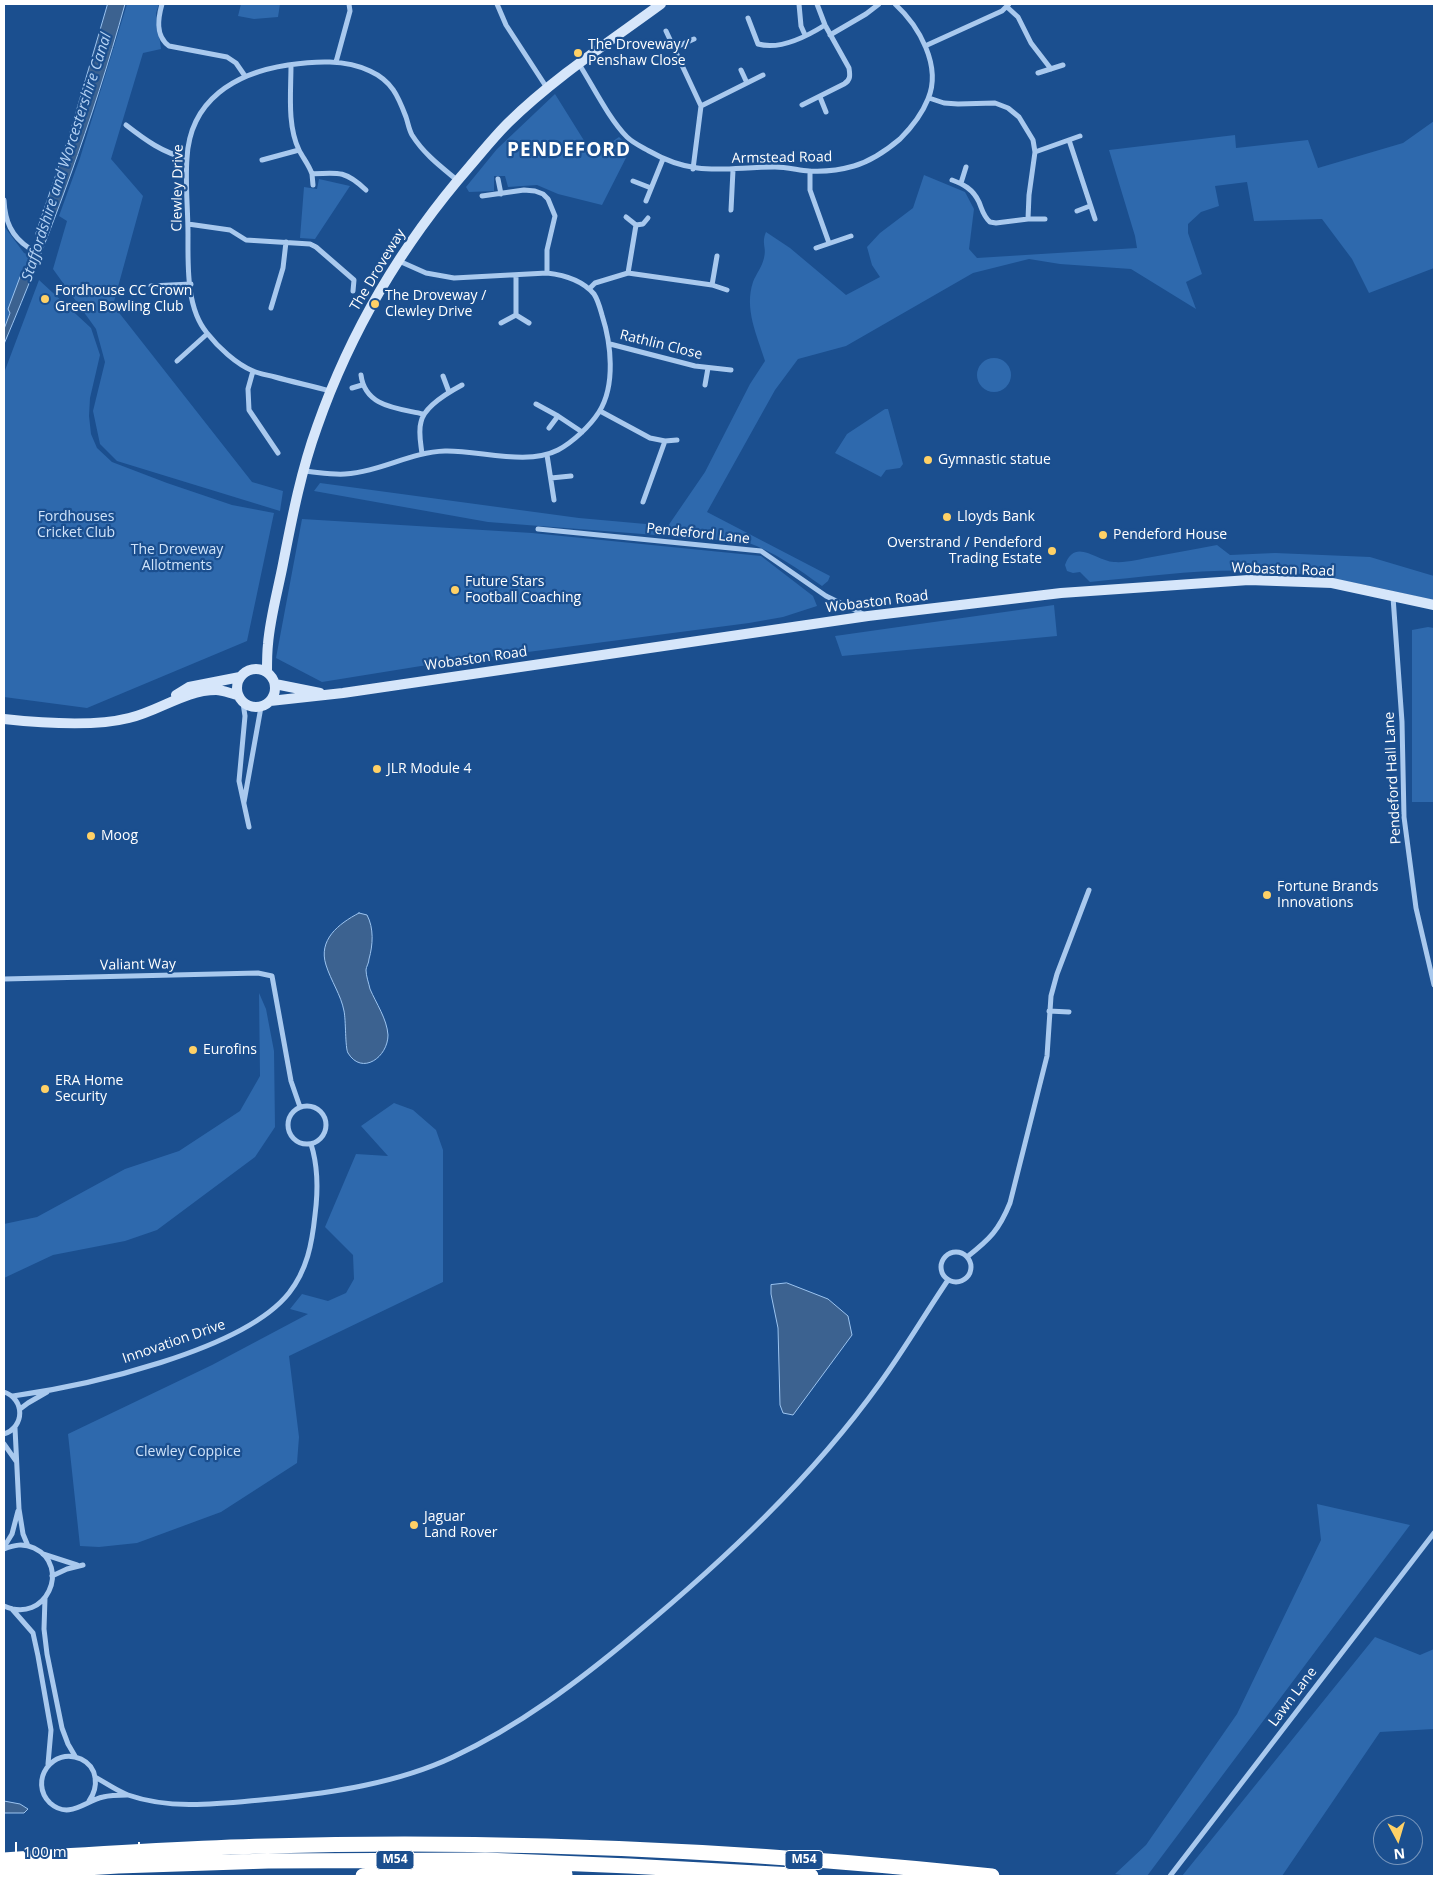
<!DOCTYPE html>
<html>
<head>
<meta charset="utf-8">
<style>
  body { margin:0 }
  #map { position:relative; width:1438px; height:1880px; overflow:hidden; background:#1b4f8f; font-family:"Open Sans",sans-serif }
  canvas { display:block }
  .frame { position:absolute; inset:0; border:5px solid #fff; pointer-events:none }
  .north { position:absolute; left:1373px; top:1815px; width:50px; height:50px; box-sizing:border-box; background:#1b4f8f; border:1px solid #7695bc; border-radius:50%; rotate:174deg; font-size:14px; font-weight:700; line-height:20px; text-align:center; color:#fff }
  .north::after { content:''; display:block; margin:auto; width:18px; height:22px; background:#ffd166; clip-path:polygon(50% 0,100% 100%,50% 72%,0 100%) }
  .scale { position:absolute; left:15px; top:1842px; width:125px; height:22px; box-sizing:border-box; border:2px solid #fff; border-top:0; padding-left:6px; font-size:15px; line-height:18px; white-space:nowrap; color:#fff; -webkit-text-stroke:4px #1b4f8f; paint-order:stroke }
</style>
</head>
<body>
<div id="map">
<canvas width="1438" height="1880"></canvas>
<div class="frame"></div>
<div class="north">N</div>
<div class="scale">100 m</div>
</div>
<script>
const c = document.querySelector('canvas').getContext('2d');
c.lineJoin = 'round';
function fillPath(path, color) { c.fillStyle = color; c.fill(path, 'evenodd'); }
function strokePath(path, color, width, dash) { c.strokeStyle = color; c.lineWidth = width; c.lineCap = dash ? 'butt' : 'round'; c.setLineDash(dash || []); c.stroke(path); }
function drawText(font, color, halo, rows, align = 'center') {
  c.font = font + ' "Open Sans",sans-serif'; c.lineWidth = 4.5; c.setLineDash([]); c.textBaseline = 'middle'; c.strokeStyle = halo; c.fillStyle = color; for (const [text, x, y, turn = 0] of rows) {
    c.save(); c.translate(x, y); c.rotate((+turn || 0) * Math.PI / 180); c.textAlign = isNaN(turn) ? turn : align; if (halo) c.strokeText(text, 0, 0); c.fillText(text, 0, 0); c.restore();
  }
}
const green = new Path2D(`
  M127,4H159L156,13L161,49L143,53L111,159L143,196L113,305L252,482L283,491L280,511L117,461L100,444L93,411L105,362L96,329L53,269L67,221L59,216L80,158Z
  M241,4H280L278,17L254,19L238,16Z
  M555,94L593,155L619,137L631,148L602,205L558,194L537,185L508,187L505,176H494V191L469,192L466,187L497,149Z
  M1434,121V268L1369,293L1352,259L1322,219L1254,221L1247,182L1215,186L1219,206L1201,212L1188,224V233L1202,274L1186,282L1196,309L1131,269L1060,264L1029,259L973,273L846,346L798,359L775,390L707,512L830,576L828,581L822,586C798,569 775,552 746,542L488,522L314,491L320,483L579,518L668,526L705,472L750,384L765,361C757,335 744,309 753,282C756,274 762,267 764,258C767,247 761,244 766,232L790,248L846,295L880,277L872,265L867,247L880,233L913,208L924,175L965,192L974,209L969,249L977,258L1137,248L1135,236L1109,150L1235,135L1236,148L1308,140L1318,168L1403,143Z
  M319,179L350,186L315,239L300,238L304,187L317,189Z
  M4,226L24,253L32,256L26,265L4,329Z
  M39,280L91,328L100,355L90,398L89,416L91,434L97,448L112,462L167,483L232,505L274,513L247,641L87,708L4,697V373Z
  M977 375a17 17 0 1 1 34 0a17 17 0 1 1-34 0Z
  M885,409H888L903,464L900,468L886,470L881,477L835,453L847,434Z
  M302,519L532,533L761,556L813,596L817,606L783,617L749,623L421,666L322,682L276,658Z
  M1217,545L1230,555L1275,553L1370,557L1434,576V600C1382,589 1330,575 1277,572C1215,567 1152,576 1090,582L1080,572L1073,573L1067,571L1065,565C1075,537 1096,561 1114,562C1127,563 1140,559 1152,557C1174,553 1196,549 1217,545Z
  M1054,605L1057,636L842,656L835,636Z
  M1428,627L1434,628V802H1412V630Z
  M259,993L266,1009L274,1051L275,1127L255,1157L157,1230L125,1241L53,1255L4,1278V1224L37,1217L125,1169L179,1151L240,1111L260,1076Z
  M394,1103L413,1110L436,1130L443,1150V1282L289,1356L299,1437L297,1463L221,1512L137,1543L99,1547L80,1546L68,1434L212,1365L308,1314L290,1309L302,1294L328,1301L346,1293L354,1279L353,1255L325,1227L356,1154L388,1156L361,1126Z
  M1317,1504L1410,1525L1147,1876H1128L1115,1874L1146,1845L1237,1714L1321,1540Z
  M1375,1637L1420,1655L1434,1649V1729L1380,1732L1282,1876H1182Z`);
const water = new Path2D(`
  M108,4H125C93,120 51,233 4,344V329L10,313L8,309L20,277L36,251L38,244L36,233L69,136Z
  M359,913L367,915C374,928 373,945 369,959C369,963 366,967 366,970C366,976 369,984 370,989C376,1003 387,1019 388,1035C388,1057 362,1076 348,1053C345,1048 346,1020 344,1011C341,995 331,981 326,965C318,940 338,924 359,913Z
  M787,1283L828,1299L848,1316L852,1335L793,1415L783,1413L780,1405L778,1328L771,1294V1285Z
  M4,1801L20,1804L28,1809L24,1813H4Z`);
const street = new Path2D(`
  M162,4C158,18 155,36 169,46L227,57L236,63L245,76
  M497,4L506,25L547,88
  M799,4L801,26L805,35
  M1007,7L1018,17L1031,43L1051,69
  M748,18L758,44C779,50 806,37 825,25
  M666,31L701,106L693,169
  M830,35L866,14L879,4
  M925,46L1002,11L1009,4
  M674,48L694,39
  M336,62L350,11L349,4
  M579,64C593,86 609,119 627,137C633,143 642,147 649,151C696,178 726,167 775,167C786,167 798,170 809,171C824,172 840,170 854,166C871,161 887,150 900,139C911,128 922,114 928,99C942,66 919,26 895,4
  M291,65C291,92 287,125 299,150C303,158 309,165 312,174C339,172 346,171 366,190
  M741,70L747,83
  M1038,73L1063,65
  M820,97L826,112
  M929,98L944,103L958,104L995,103L1008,108L1019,117L1033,140L1035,152L1029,195L1028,219
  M802,105L844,84C851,80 850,75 849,68L825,25L817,4
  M701,106L763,75
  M126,125C144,139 164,154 187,158
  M1069,140L1095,219
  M1035,152L1080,136
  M262,160L299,150
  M810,171V190L829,243
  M312,174L313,185
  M498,179L501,194
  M952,180C963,184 973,189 979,202C982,209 983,216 990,222L996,223L1028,219H1045
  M633,181L651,188
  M961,183L966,167
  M482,196L524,190L535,191L543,194L548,199L555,216L547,250V273
  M4,200C5,221 11,236 29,248
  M646,201L663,159
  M731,210L733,170
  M1077,211L1090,206
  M626,217L636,225L643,224L648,218
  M188,224L230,230L246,240L310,244L316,247L354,280L353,291
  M816,248L851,236
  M628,273L636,225
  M712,285L717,256
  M151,286L191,284
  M589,289L595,283L628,273L712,285L727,290
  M271,308L283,268L286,242
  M516,315V276
  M501,323L516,315L529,323
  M610,344L695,366L731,370
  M177,361L207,334
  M253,371L248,389L249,410L278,453
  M361,375C365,407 397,408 423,414
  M443,376L449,392
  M705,385L708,368
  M352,388L362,385
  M330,391C312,386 293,382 275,377C268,375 260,374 253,371C236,364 218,347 207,333C186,308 188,265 188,234C188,209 185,183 187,158C190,100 235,73 288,65C315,61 345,59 370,71C392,81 398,96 406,117C408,123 409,130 412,135C424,154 440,166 457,180
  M536,404L558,416L582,432
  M600,411L650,438L665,441L643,502
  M549,428L558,416
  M665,441L677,440
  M422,454C421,444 418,432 421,422C424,406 449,392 462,385
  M547,455L554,500
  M303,471C317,472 332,475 345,474C379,472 411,452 445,451C479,450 527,466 558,450C573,442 590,426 599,412C616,385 611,343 602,315C600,308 598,300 594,294C582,280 565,275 547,273L454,278L426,273L399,261
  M551,478L571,476
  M538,529L761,551L826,596L865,615
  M1393,597L1402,722L1404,817L1416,908L1434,985
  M243,703L245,716L239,781L249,827
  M244,802L261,707
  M4,979L258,973L272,976L291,1081L300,1107
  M1049,1011L1069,1012
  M288 1125a19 19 0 1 1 38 0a19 19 0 1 1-38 0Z
  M941 1267a15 15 0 1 1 30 0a15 15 0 1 1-30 0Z
  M967,1257C990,1239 999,1230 1010,1203L1047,1056L1051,996L1057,974L1089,890
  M4,1392C25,1399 25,1427 4,1434
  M13,1396C85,1386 243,1351 289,1293C307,1270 312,1244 315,1215C318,1192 318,1166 311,1144
  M20,1409L28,1403L47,1392
  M15,1428L19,1509L23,1534L28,1546
  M4,1444L16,1461
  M4,1547L12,1534L18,1511
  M4,1549C14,1545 23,1543 34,1548C72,1566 46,1625 4,1606
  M43,1554L77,1565
  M52,1576L67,1569L83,1565
  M45,1598L44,1629L47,1654L62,1728L68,1744L75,1756
  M12,1609L33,1633L38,1656L51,1730L48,1764
  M95,1777C106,1783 117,1791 128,1795C174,1811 224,1803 271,1799C331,1793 398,1783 453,1757C519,1726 579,1681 634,1635C724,1560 812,1478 880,1383C904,1350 925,1314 948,1280
  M89,1801C99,1787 98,1767 81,1759C53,1746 28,1781 50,1803C69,1820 85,1801 103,1797C111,1795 119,1795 127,1795
  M1170,1876L1434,1533`);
const secondary = new Path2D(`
  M237 688a19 19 0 1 1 38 0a19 19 0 1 1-38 0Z
  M267,672C267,663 267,653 268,644C270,618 278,590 283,564C292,518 301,471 317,427C351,330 403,243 470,166C482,152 494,137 508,123C554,78 609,42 661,4
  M275,684L320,693
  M176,695L189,687L240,677
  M270,701L343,693L868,616L1061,593L1249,580L1332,583L1434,605
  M4,719C41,723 94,727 129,718C159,711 185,690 216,690C223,690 232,694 238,695`);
const highway = new Path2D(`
  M4,1860C91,1854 179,1848 267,1846C509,1839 752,1851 992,1876
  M4,1873L118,1866L268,1861L485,1860L629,1866L811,1876
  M363,1876L445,1870L565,1874`);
const markers = [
  [578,53,5,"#ffd166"],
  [45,299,5,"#ffd166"],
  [375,304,5,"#ffd166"],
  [928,460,5,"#ffd166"],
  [947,517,5,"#ffd166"],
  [1103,535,5,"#ffd166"],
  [1052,551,5,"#ffd166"],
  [455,590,5,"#ffd166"],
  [377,769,5,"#ffd166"],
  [91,836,5,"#ffd166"],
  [1267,895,5,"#ffd166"],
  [193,1050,5,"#ffd166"],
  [45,1089,5,"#ffd166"],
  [414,1525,5,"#ffd166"]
];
const shields = [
  [395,1860,38],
  [804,1860,38]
];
const shieldNames = [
  ["M54",395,1860],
  ["M54",804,1860]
];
const poiNames = [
  ["The Droveway /",588,45],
  ["Penshaw Close",588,61],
  ["Fordhouse CC Crown",55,291],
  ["Green Bowling Club",55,307],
  ["The Droveway /",385,296],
  ["Clewley Drive",385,312],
  ["Gymnastic statue",938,460],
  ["Lloyds Bank",957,517],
  ["Pendeford House",1113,535],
  ["Overstrand / Pendeford",1042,543,"right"],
  ["Trading Estate",1042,559,"right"],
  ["Future Stars",465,582],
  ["Football Coaching",465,598],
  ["JLR Module 4",387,769],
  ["Moog",101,836],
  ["Fortune Brands",1277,887],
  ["Innovations",1277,903],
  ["Eurofins",203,1050],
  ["ERA Home",55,1081],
  ["Security",55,1097],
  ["Jaguar",424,1517],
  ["Land Rover",424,1533]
];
const streetNames = [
  ["Armstead Road",782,158,-1],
  ["Clewley Drive",178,188,-89],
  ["The Droveway",378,270,-59],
  ["Rathlin Close",661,345,14],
  ["Pendeford Lane",698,534,6],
  ["Wobaston Road",1283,570,2],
  ["Wobaston Road",877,602,-7],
  ["Wobaston Road",476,659,-8],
  ["Pendeford Hall Lane",1393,778,-93],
  ["Valiant Way",138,965,-1],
  ["Innovation Drive",174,1342,-19],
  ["Lawn Lane",1293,1697,-53]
];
const parkNames = [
  ["Fordhouses",76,517],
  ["Cricket Club",76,533],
  ["The Droveway",177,550],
  ["Allotments",177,566],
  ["Clewley Coppice",188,1452]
];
const waterNames = [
  ["Staffordshire and Worcestershire Canal",67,157,-72]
];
const districtNames = [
  ["PENDEFORD",569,151]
];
fillPath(green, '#2e69ad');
fillPath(water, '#3c6290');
strokePath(water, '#9cc4f0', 1);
strokePath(street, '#a9c9ee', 5);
strokePath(secondary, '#d6e6fa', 10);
strokePath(highway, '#fff', 15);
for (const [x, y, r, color] of markers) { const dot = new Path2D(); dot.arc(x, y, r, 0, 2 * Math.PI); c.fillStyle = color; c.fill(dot); strokePath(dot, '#1b4f8f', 2); }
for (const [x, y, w] of shields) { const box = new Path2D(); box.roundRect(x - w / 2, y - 9.5, w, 19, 4); c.fillStyle = '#1b4f8f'; c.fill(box); strokePath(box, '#fff', 1); }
drawText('bold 12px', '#fff', null, shieldNames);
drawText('14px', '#fff', '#1b4f8f', poiNames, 'left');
drawText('14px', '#fff', '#1b4f8f', streetNames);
drawText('14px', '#cfe3fa', '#1b4f8f', parkNames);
drawText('italic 15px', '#b5d3f5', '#1b4f8f', waterNames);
c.letterSpacing = '1px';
drawText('bold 19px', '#fff', '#1b4f8f', districtNames);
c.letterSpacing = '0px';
</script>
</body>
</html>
